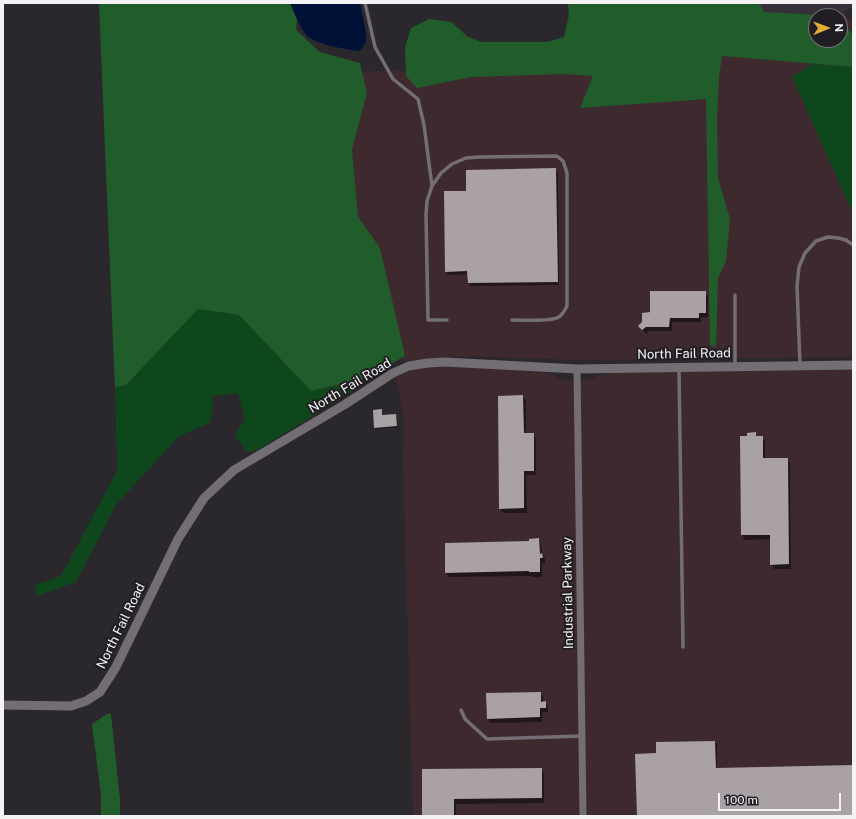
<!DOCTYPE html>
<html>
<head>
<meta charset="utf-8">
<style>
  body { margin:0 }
  #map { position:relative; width:856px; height:819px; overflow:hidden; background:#2b282d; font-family:"Public Sans",sans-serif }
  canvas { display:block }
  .frame { position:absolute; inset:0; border:4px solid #f4f2f5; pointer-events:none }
  .north { position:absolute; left:808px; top:8px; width:40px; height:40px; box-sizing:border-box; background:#211e23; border:1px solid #757377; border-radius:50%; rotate:89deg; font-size:11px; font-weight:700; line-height:16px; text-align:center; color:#f4f2f5 }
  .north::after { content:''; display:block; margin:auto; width:14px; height:18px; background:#e1af34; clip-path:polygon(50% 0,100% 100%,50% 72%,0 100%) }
  .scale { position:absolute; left:718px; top:793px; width:123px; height:18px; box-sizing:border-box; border:2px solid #f4f2f5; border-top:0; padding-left:5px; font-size:12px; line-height:14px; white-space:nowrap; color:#f4f2f5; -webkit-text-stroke:3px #211e23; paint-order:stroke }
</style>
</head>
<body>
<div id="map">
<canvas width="856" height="819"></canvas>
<div class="frame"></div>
<div class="north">N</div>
<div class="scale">100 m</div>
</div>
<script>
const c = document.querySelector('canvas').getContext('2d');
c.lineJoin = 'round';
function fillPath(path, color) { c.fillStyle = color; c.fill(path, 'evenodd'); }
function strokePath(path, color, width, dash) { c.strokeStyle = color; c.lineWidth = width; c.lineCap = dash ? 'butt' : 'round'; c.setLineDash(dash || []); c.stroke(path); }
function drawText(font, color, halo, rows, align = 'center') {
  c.font = font + ' "Public Sans",sans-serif'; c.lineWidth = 4; c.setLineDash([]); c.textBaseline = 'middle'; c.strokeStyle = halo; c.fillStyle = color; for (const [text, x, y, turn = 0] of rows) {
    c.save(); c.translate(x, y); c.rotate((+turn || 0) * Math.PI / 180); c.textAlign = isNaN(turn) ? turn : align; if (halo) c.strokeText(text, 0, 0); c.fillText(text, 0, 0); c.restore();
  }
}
const built = new Path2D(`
  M747,3H853V6L844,12L760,23Z`);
const industrial = new Path2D(`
  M844,12L853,24V357L578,360L459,356L403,361L346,213L342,72L561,67L760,23ZM816,16H840V40H816Z
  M451,366L534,370L554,375L563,381L593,379L601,375L617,371L853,368V816H413L403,460L404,423L400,394L394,377L407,372L429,367Z`);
const green = new Path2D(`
  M812,64L853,67V214L792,77Z
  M198,309L239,315L311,391L351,382L354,390L258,450L247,452L235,435L245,419L238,393L213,396L211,422L178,437L116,505L76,582L37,596L35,585L61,576L117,471L115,387L126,385Z`);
const forest = new Path2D(`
  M99,3H290L297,20L296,30L320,52L360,63L367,93L352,149L358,217L380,248L405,356L366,378L311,391L239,315L198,309L126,385L115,387Z
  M568,3H759L764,12L837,16H816V40H840V16L853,36V67L722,56L719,78L717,118L718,178L730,219L726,261L718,278L716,347L710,345L706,99L580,108L593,76L565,74L471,77L417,88L406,76L405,48L411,28L429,19L451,22L468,37L482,42H547L564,37L569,15Z
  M107,714H111L120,800V816H101V795L92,724Z`);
const water = new Path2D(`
  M290,3H360L366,33V42L360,51C345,49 312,45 304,32C298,23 294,12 290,3Z`);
const shadow = new Path2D(`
  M556,169L558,173L559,285L471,286L469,283V274L448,275L446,271L467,192Z
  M705,292L708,297V317L701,318V322H672V331H649L646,334L640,326L651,313Z
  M523,396L526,401V434H533L536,439V475H526L527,513H503L500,508Z
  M381,410L383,416L396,415L398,427L376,429L375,427Z
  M755,433L757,437H762L765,442V459H787L790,463L791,569H774L771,564V539L745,540L742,535L748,437Z
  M539,539L541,544L542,554L545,559V563H542V577H533L532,576L449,577L446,573Z
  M540,693L543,697V703L545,702L548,707V712H542V722L490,723L488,719Z
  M715,742L717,745V769L853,766V816H638L657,754Z
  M541,769L544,774V803L456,804V816H423V770Z`);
const building = new Path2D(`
  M556,168L558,282L468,283L467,271L445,272L444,191H466V170Z
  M650,291H706V313H699V318H670L669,327H646L642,330L638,326L642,322V313L650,312Z
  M523,395L524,433H534V471H524V508L499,509L498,396Z
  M382,409V415L396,414L397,426L374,428L373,410Z
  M756,432V436H763V458H788L789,564L770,565V535H741L740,436H747V433Z
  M539,538L540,554L542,553L543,558H540V572H529V571L445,573V543L529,541V539Z
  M541,692V702L546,701V708H540V717L487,719L486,693Z
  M715,741L716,768L853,765V816H637L635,754L656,753V742Z
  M542,768V798L454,799V816H422V769Z`);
const lane = new Path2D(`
  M365,3L375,47L393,79L418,99L424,125L432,186
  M735,295V365
  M447,320H428L426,215L427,201L432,186L441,173L452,164L466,158L479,157L557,156L563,161L567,173V306C565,310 563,314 559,317C551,322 523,320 512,320
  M800,364L797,286L799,267L805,253L816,241L828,237L838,238L846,240L853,245
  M679,369L683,647
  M461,710L465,719L487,739L582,736`);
const street = new Path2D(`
  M577,369L583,816`);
const secondary = new Path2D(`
  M3,705L71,706L86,701L100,692L116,667L178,539L204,498L234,470L344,405L393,373L409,366L428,363L445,362L577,369L853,365`);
const streetNames = [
  ["North Fail Road",684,354,-1],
  ["North Fail Road",350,386,-31],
  ["Industrial Parkway",568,593,-91],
  ["North Fail Road",121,626,-64]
];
fillPath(built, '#362f39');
fillPath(industrial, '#3e2a2e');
fillPath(green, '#0f471c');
fillPath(forest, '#205d2b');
fillPath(water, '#001137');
fillPath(shadow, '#0007');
fillPath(building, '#a9a1a5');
strokePath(lane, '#726e74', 3.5);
strokePath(street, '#726e74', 7);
strokePath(secondary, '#726e74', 9);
drawText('13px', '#f4f2f5', '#211e23', streetNames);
</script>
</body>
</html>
